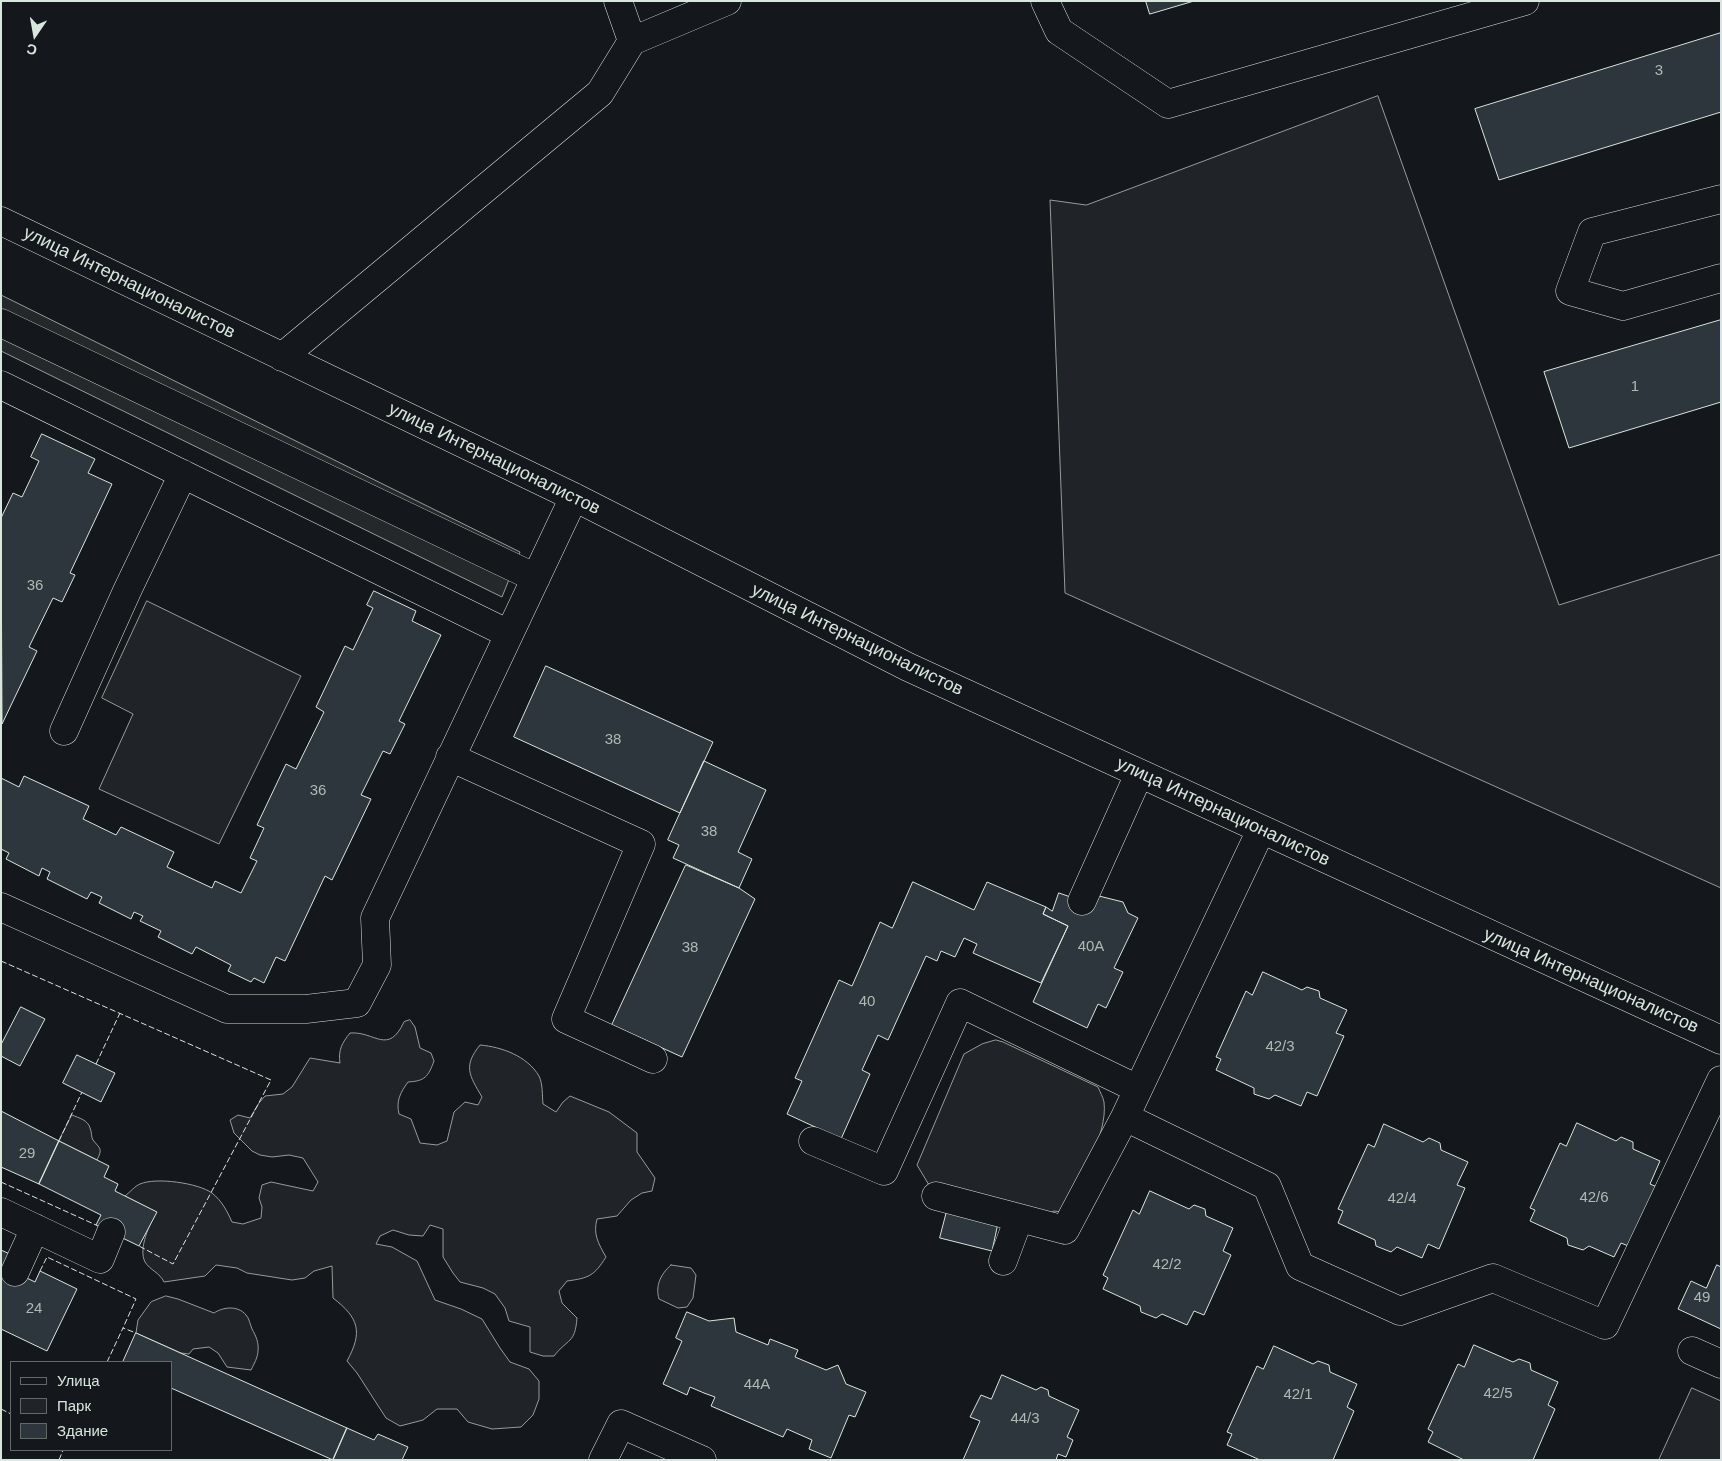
<!DOCTYPE html>
<html>
<head>
<meta charset="utf-8">
<style>
  body { margin:0 }
  #map { position:relative; width:1722px; height:1461px; overflow:hidden; background:#14181c; font-family:Helvetica,sans-serif }
  canvas { display:block }
  .frame { position:absolute; inset:0; border:2px solid #d8e6dc; pointer-events:none }
  .legend { position:absolute; left:10px; top:1361px; width:162px; height:90px; box-sizing:border-box; background:#14181c; border:1px solid #626a69; margin:0; padding:6px 9px; list-style:none; font-size:15px; color:#d8e6dc }
  .legend li { display:flex; align-items:center; gap:10px; height:25px }
  .legend b { width:25px; border:1px solid #626a69 }
  .north { position:absolute; left:10px; top:10px; width:50px; height:50px; -webkit-text-stroke:4px #14181c; paint-order:stroke; rotate:192deg; font-size:14px; font-weight:700; line-height:20px; text-align:center; color:#d8e6dc }
  .north::after { content:''; display:block; margin:auto; width:18px; height:22px; background:#d8e6dc; clip-path:polygon(50% 0,100% 100%,50% 72%,0 100%) }
</style>
</head>
<body>
<div id="map">
<canvas width="1722" height="1461"></canvas>
<div class="frame"></div>
<ul class="legend">
<li><b style="height:6px;background:#14181c"></b>Улица</li>
<li><b style="height:14px;background:#202428"></b>Парк</li>
<li><b style="height:14px;background:#2c363c"></b>Здание</li>
</ul>
<div class="north">С</div>
</div>
<script>
const c = document.querySelector('canvas').getContext('2d');
c.lineJoin = 'round';
function fillPath(path, color) { c.fillStyle = color; c.fill(path, 'evenodd'); }
function strokePath(path, color, width, dash) { c.strokeStyle = color; c.lineWidth = width; c.lineCap = dash ? 'butt' : 'round'; c.setLineDash(dash || []); c.stroke(path); }
function drawText(font, color, halo, rows, align = 'center') {
  c.font = font + ' Helvetica,sans-serif'; c.lineWidth = 4; c.setLineDash([]); c.textBaseline = 'middle'; c.strokeStyle = halo; c.fillStyle = color; for (const [text, x, y, turn = 0] of rows) {
    c.save(); c.translate(x, y); c.rotate((+turn || 0) * Math.PI / 180); c.textAlign = isNaN(turn) ? turn : align; if (halo) c.strokeText(text, 0, 0); c.fillText(text, 0, 0); c.restore();
  }
}
const green = new Path2D(`
  M1378,96L1559,605L1721,554V888L1065,593L1050,200L1086,205Z
  M147,601L301,676L219,844L99,789L133,714L102,698Z
  M410,1020L415,1027L420,1048L431,1053L434,1061C428,1077 425,1081 408,1082C400,1093 396,1101 399,1114L411,1119L420,1143L437,1145L447,1141L454,1112L465,1102L478,1105L482,1097C469,1075 463,1066 480,1045C502,1047 527,1056 539,1076C543,1084 542,1095 543,1104L556,1112L563,1102L570,1096L609,1112L637,1133V1152L655,1178L652,1191L642,1193L631,1200L617,1216L597,1219C593,1234 598,1243 606,1257C594,1276 589,1278 567,1281L559,1291L562,1303L577,1318C575,1344 568,1338 554,1356H543L530,1352V1327L509,1321L505,1308L495,1294L483,1288L460,1282L453,1273L443,1257V1229L430,1225L423,1236L409,1235L393,1230L380,1236L376,1244L392,1247L417,1261L435,1300L461,1309L482,1319L500,1348L510,1362L529,1369L539,1381V1399L533,1415L521,1427L492,1429L468,1422L457,1409H437L423,1420L400,1426L386,1418L357,1373L347,1361C363,1332 359,1318 333,1298L332,1266L314,1271L305,1278L292,1280L247,1273L237,1268L216,1265L205,1276L164,1282C160,1273 150,1270 145,1262C138,1248 150,1224 156,1212L125,1196C130,1192 135,1186 140,1184C156,1177 198,1183 212,1193C222,1201 227,1211 232,1222L243,1224L261,1218L262,1207L259,1198L262,1185L271,1182L313,1191L318,1182L303,1158L289,1155L272,1157L260,1155L252,1151L234,1133L230,1120L238,1115L250,1118L259,1103L265,1096L283,1094L292,1087L310,1058L340,1063C338,1050 342,1043 350,1033C375,1031 388,1056 404,1022Z
  M996,1040L1003,1042L1098,1087C1100,1092 1103,1097 1104,1102C1108,1135 1079,1182 1065,1212L1053,1211L1050,1216L929,1185L917,1165L964,1054L982,1044Z
  M72,1115C79,1118 88,1120 90,1128C92,1132 91,1137 93,1140C100,1149 103,1148 97,1160L59,1141Z
  M671,1265L691,1268L696,1275L693,1298L687,1307L678,1308L659,1299C655,1285 661,1274 671,1265Z
  M166,1296L178,1299L214,1313C223,1307 238,1305 246,1315C249,1318 250,1324 252,1329C256,1336 259,1343 258,1351C258,1357 254,1364 251,1370L227,1367L218,1353L209,1347L193,1349L189,1354L181,1353L136,1333L138,1320L151,1302Z
  M1692,1388L1721,1401V1460H1659Z`);
const parking = new Path2D(`
  M1,295L520,552L502,597L1,351Z`);
const building = new Path2D(`
  M1146,1H1194L1150,14Z
  M1721,33V112L1499,180L1475,109Z
  M1721,320V402L1569,448L1544,372Z
  M42,434L95,459L88,473L112,484L70,573L75,575L62,602L53,598L29,647L37,651L2,724L1,518L13,493L22,497L39,461L31,457Z
  M374,591L416,611L412,621L441,635L399,721L405,724L390,754L383,751L361,795L371,799L332,880L325,876L285,961L276,957L264,983L254,978L251,982L228,971L231,965L196,947L192,954L158,937L161,931L140,921L143,916L134,912L131,919L99,903L102,897L91,892L87,899L47,879L50,872L42,868L39,876L6,859L9,853L1,849V778L19,787L24,776L89,806L83,819L116,835L121,827L174,852L167,867L212,888L215,881L241,893L257,861L250,858L264,828L257,825L286,764L296,769L324,712L316,707L345,646L353,650L373,608L367,605Z
  M546,666L713,742L680,813L514,737Z
  M704,761L766,790L738,852L752,859L739,888L673,858L679,845L668,840Z
  M686,865L739,888L755,899L682,1057L612,1025Z
  M913,882L974,910L987,882L1046,907L1043,914L1068,926L1041,983L973,953L977,944L964,938L955,957L941,951L937,961L926,956L888,1040L878,1035L862,1070L870,1074L841,1139L787,1114L802,1081L795,1078L839,980L852,986L880,922L892,928Z
  M1059,893L1082,901L1091,894L1123,902L1128,913L1138,918L1114,968L1123,972L1106,1008L1098,1004L1087,1028L1033,1002L1068,926L1043,914L1046,907L1052,911Z
  M1263,972L1302,990L1307,987L1319,991L1320,998L1347,1010L1336,1033L1344,1036L1317,1096L1307,1092L1301,1106L1275,1095L1269,1099L1254,1094V1088L1216,1070L1221,1059L1216,1057L1246,991L1252,995Z
  M21,1007L45,1019L20,1066L1,1056V1045Z
  M77,1055L115,1073L101,1102L63,1083Z
  M1,1111L59,1141L39,1184L1,1167Z
  M1577,1123L1616,1141L1621,1137L1633,1142V1149L1660,1161L1650,1184L1657,1187L1631,1247L1621,1243L1614,1257L1589,1246L1583,1250L1568,1245L1567,1238L1530,1221L1535,1210L1530,1208L1560,1143L1566,1146Z
  M1384,1124L1423,1142L1429,1138L1440,1143L1441,1150L1468,1162L1457,1185L1465,1188L1439,1249L1428,1244L1422,1258L1397,1247L1391,1252L1376,1246L1375,1240L1338,1223L1343,1211L1338,1209L1368,1144L1374,1147Z
  M59,1141L109,1166L104,1177L118,1184L115,1191L157,1212L139,1246L96,1225L101,1215L39,1184Z
  M1150,1191L1189,1209L1194,1205L1205,1209L1206,1216L1233,1228L1223,1251L1231,1255L1204,1315L1194,1311L1187,1325L1162,1314L1156,1318L1141,1312L1140,1306L1103,1289L1108,1278L1103,1275L1133,1210L1139,1214Z
  M947,1211L998,1223L992,1251L940,1238Z
  M1,1250L12,1255L6,1268L35,1282L40,1271L77,1289L47,1351L1,1329Z
  M1717,1265L1721,1267V1329L1678,1309L1691,1281L1706,1288Z
  M687,1312L709,1321L734,1318L736,1332L768,1345L770,1339L798,1350L795,1357L826,1370L838,1365L846,1384L866,1392L855,1417L849,1415L831,1458L809,1449L812,1440L787,1429L783,1437L711,1406L715,1397L704,1393L690,1387L687,1395L663,1384L682,1341L676,1338Z
  M136,1333L347,1428L333,1460L171,1388V1362H123Z
  M1474,1345L1513,1362L1519,1359L1530,1363L1531,1370L1558,1382L1548,1405L1555,1409L1533,1460H1464L1428,1442L1433,1432L1428,1429L1458,1364L1464,1367Z
  M1274,1346L1313,1364L1318,1361L1329,1365L1330,1372L1357,1384L1347,1407L1354,1411L1333,1460H1260L1227,1445L1232,1434L1227,1432L1257,1366L1263,1369Z
  M1002,1375L1036,1390L1041,1387L1048,1390L1049,1396L1079,1410L1067,1437L1073,1440L1066,1457L1058,1454L1056,1460H963L980,1421L970,1417L981,1395L991,1399Z
  M347,1428L374,1440L378,1434L408,1447L402,1460H333Z`);
const minor = new Path2D(`
  M618,1L632,41
  M1045,1L1059,31L1168,104L1525,1
  M1721,199L1592,232L1570,291L1623,306L1721,278
  M1,221L574,497L908,667L1721,1040
  M1,323L536,578
  M282,357L600,93L632,41L727,1
  M1,385L509,634
  M64,731L127,591L183,474
  M450,757L641,844L566,1019L653,1059
  M1261,830L1125,1117L1267,1186L1300,1266L1400,1311L1493,1278L1605,1325L1721,1080
  M1082,901L1139,774
  M1,907L227,1009H306L357,1003L377,965L375,918L574,497
  M813,1141L884,1171L960,1003L1138,1089
  M936,1196L1065,1230L1125,1117
  M1,1212L100,1259L111,1232
  M1003,1261L1019,1218
  M15,1272L35,1228
  M1692,1351L1721,1364
  M603,1460L621,1424L702,1460`);
const fence = new Path2D(`
  M1,961L271,1080L173,1264L139,1246
  M96,1064L120,1013
  M59,1141L82,1092
  M1,1182L96,1225
  M40,1271L47,1257L136,1299L123,1328
  M107,1362L123,1328L136,1333
  M1,1409L11,1414
  M59,1460L63,1450`);
const numberNames = [
  ["3",1659,71],
  ["1",1635,387],
  ["36",35,586],
  ["38",613,740],
  ["36",318,791],
  ["38",709,832],
  ["40А",1091,947],
  ["38",690,948],
  ["40",867,1002],
  ["42/3",1280,1047],
  ["29",27,1154],
  ["42/6",1594,1198],
  ["42/4",1402,1199],
  ["42/2",1167,1265],
  ["49",1702,1298],
  ["24",34,1309],
  ["44А",757,1385],
  ["42/5",1498,1394],
  ["42/1",1298,1395],
  ["44/3",1025,1419]
];
const streetNames = [
  ["улица Интернационалистов",129,283,26],
  ["улица Интернационалистов",494,459,26],
  ["улица Интернационалистов",857,640,26],
  ["улица Интернационалистов",1223,812,25],
  ["улица Интернационалистов",1591,981,24]
];
fillPath(green, '#202428');
strokePath(green, '#939e99', 1);
fillPath(parking, '#24282b');
strokePath(parking, '#939e99', 1);
fillPath(building, '#2c363c');
strokePath(building, '#d8e6dc', 1);
strokePath(minor, '#d8e6dc', 29);
strokePath(minor, '#14181c', 28);
strokePath(fence, '#d8e6dc', 1, [6, 2.5]);
drawText('15px', '#adbab4', null, numberNames);
drawText('18px', '#d8e6dc', '#14181c', streetNames);
</script>
</body>
</html>
